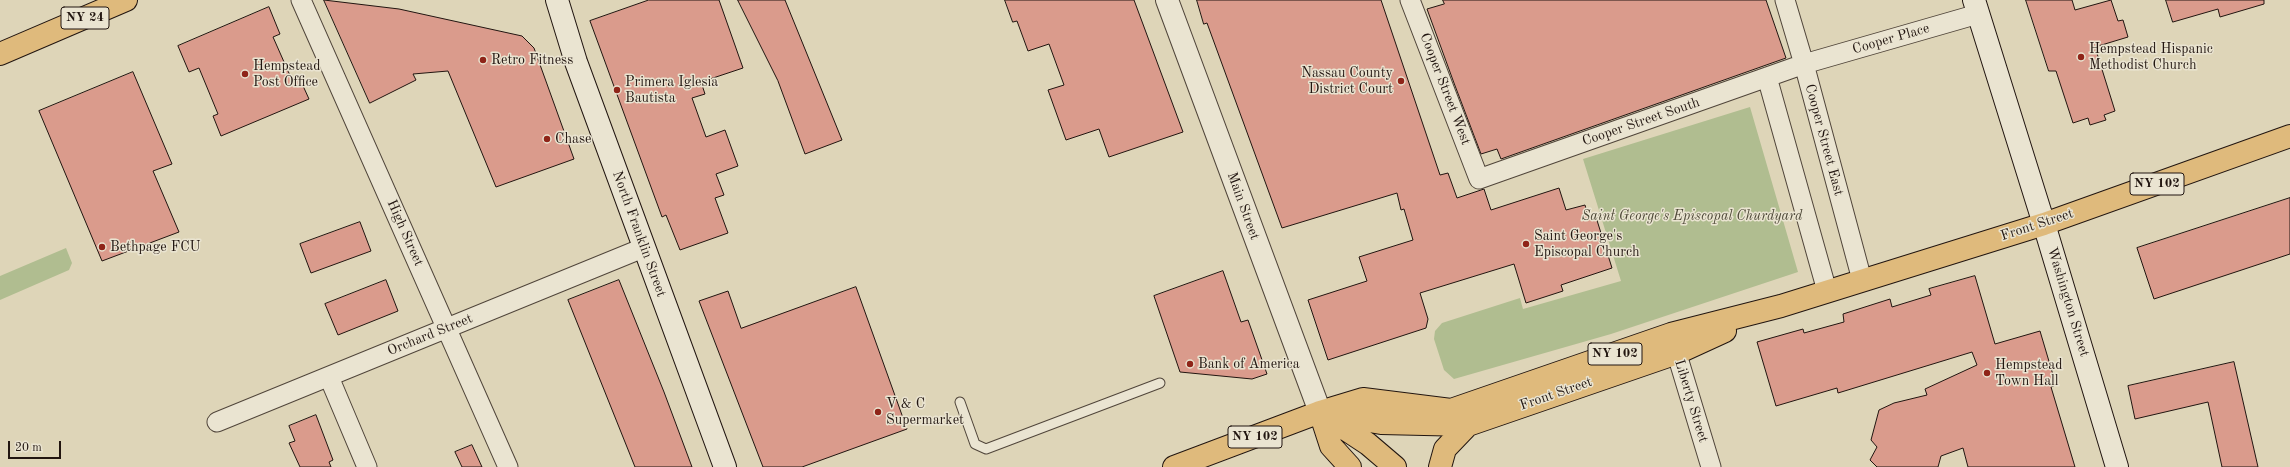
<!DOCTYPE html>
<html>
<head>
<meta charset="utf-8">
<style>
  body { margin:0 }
  #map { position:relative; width:2290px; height:467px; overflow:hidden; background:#ded5b8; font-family:"Old Standard TT",serif }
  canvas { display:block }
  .scale { position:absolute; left:8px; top:441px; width:53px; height:18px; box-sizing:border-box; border:2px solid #211510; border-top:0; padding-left:5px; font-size:12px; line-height:14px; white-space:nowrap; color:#211510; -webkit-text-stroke:3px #eae4d1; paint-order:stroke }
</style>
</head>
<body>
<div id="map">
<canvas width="2290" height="467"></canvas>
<div class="scale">20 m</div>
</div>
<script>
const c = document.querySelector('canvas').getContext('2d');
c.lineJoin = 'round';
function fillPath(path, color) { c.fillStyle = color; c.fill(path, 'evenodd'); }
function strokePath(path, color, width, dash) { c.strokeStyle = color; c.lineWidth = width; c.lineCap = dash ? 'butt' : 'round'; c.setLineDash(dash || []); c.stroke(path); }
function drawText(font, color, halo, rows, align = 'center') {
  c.font = font + ' "Old Standard TT",serif'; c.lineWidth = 3; c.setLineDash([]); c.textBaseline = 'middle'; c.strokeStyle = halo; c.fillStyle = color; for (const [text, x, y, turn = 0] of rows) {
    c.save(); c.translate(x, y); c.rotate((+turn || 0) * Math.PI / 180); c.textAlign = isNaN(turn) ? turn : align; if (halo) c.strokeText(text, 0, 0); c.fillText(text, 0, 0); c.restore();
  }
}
const green = new Path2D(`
  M1750,107L1798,272L1611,334L1454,379L1444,370L1434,339L1435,331L1442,323L1520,298L1523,309L1621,281L1583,159Z
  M66,248L72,263L69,270L0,300V276Z`);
const building = new Path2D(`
  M324,0L399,9L522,36L534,48L574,159L496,187L448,71L413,74L416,80L370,103Z
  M649,0H719L743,68L701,82L705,94L692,98L706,137L725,130L738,166L716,174L724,195L715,198L728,233L680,250L666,215L662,217L590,21Z
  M738,0H785L842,140L805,154L778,81Z
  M1005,0H1134L1183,132L1109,157L1099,129L1066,140L1048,90L1064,85L1049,44L1028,51L1017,21L1013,22Z
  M1197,0H1381L1440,175L1448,173L1457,198L1484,189L1491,210L1559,188L1566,210L1585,205L1588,216L1595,214L1612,268L1561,285L1563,291L1526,303L1514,264L1420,293L1428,319L1426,328L1328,360L1308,300L1367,281L1359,257L1413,240L1404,209L1401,210L1397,193L1282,228L1207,23L1204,24Z
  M1443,0H1766L1786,58L1501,159L1497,149L1481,154L1454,83L1427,9L1444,4Z
  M2026,0H2072L2075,10L2111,0L2118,21L2123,20L2128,37L2095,47L2115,111L2104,115L2106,120L2090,125L2088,118L2073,123L2056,71H2049Z
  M2166,0H2264V4L2220,17L2218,9L2173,22Z
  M269,7L280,34L273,37L292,80L299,77L309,99L221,136L213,116L218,114L199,68L189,72L178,46Z
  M133,72L172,164L153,171L179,232L102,261L39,111Z
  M2290,198V254L2154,299L2137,248Z
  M360,222L371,251L311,273L300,244Z
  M1223,271L1241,322L1248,320L1267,374L1252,379L1180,372L1154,296Z
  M1975,276L1995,344L2040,331L2056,385L2051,387L2075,467H1968L1963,448L1941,456L1938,467H1877L1870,460L1877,447L1871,440L1879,410L1894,403L1927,395L1925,389L1977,365L1972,352L1838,393L1837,388L1776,406L1757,342L1803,329L1804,333L1844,322L1843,314L1890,299L1892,307L1931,295L1929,289Z
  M386,280L398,311L338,335L325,304Z
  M619,280L664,392L692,467H635L568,300Z
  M856,287L907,429L802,467H763L699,301L728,291L741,328Z
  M2234,362L2258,467H2222L2208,402L2135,419L2128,386Z
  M316,415L333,460L329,462L331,467H300L289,443L295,441L289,426Z
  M472,445L482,467H462L455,452Z`);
const service = new Path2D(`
  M960,402L975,444L986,449L1160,383`);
const minor = new Path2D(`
  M301,0L508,467
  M1410,0L1479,179L1804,64L1978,14
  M1785,0L1804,64L1862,280
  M1767,77L1827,291
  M1672,338L1711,467
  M329,377L367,467
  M217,422L643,248`);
const tertiary = new Path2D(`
  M1167,0L1320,412`);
const secondary = new Path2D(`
  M557,0L576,62L725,467
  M1974,0L2044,224L2117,467`);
const primary = new Path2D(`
  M0,54L126,0
  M1320,412L1331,446L1350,467
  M1323,413L1381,423L1468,425L1677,353L1725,331
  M1327,417L1368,444L1395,467
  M1174,467L1320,412L1363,399L1451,410L1671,334L1781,306L2044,224L2290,136
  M1440,467L1445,449L1468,425`);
const markers = [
  [2081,57,4,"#8f2418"],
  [483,60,4,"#8f2418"],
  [245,74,4,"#8f2418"],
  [1401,81,4,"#8f2418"],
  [617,90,4,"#8f2418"],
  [547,139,4,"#8f2418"],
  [1526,244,4,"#8f2418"],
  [102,247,4,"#8f2418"],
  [1190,364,4,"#8f2418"],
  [1987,373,4,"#8f2418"],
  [878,412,4,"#8f2418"]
];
const shields = [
  [85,18,48],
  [2157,184,54],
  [1615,354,54],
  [1255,437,54]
];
const shieldNames = [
  ["NY 24",85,18],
  ["NY 102",2157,184],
  ["NY 102",1615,354],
  ["NY 102",1255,437]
];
const streetNames = [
  ["Cooper Place",1891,39,-16],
  ["Cooper Street West",1445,89,69],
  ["Cooper Street South",1641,122,-19],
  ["Cooper Street East",1824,140,75],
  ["Main Street",1243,206,70],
  ["Front Street",2037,225,-18],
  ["High Street",405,233,66],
  ["North Franklin Street",639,234,70],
  ["Washington Street",2068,302,73],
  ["Orchard Street",430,335,-22],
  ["Front Street",1556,394,-19],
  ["Liberty Street",1691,401,73]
];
const poiNames = [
  ["Hempstead Hispanic",2089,49],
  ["Methodist Church",2089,65],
  ["Retro Fitness",491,60],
  ["Hempstead",253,66],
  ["Post Office",253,82],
  ["Nassau County",1393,73,"right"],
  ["District Court",1393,89,"right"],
  ["Primera Iglesia",625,82],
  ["Bautista",625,98],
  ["Chase",555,139],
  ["Saint George's",1534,236],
  ["Episcopal Church",1534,252],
  ["Bethpage FCU",110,247],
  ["Bank of America",1198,364],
  ["Hempstead",1995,365],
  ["Town Hall",1995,381],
  ["V & C",886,404],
  ["Supermarket",886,420]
];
const parkNames = [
  ["Saint George's Episcopal Churdyard",1692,216]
];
fillPath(green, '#b0bd90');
fillPath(building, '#da9b8c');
strokePath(building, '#211510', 1);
strokePath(service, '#50453a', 11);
strokePath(minor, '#50453a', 21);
strokePath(tertiary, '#50453a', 24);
strokePath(secondary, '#211510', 24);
strokePath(primary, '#211510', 24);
strokePath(service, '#eae4d1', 9);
strokePath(minor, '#eae4d1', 19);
strokePath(tertiary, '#eae4d1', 22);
strokePath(secondary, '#eae4d1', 22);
strokePath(primary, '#dfba7c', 22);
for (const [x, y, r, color] of markers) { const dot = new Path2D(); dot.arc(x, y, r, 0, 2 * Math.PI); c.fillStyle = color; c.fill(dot); strokePath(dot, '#eae4d1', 1.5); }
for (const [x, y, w] of shields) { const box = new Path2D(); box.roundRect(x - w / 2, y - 11, w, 22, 3); c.fillStyle = '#eae4d1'; c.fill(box); strokePath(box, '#211510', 1); }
drawText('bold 13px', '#211510', null, shieldNames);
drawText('14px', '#211510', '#eae4d1', streetNames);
drawText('14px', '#211510', '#eae4d1', poiNames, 'left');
drawText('italic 14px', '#4c4736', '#eae4d1', parkNames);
</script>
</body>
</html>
